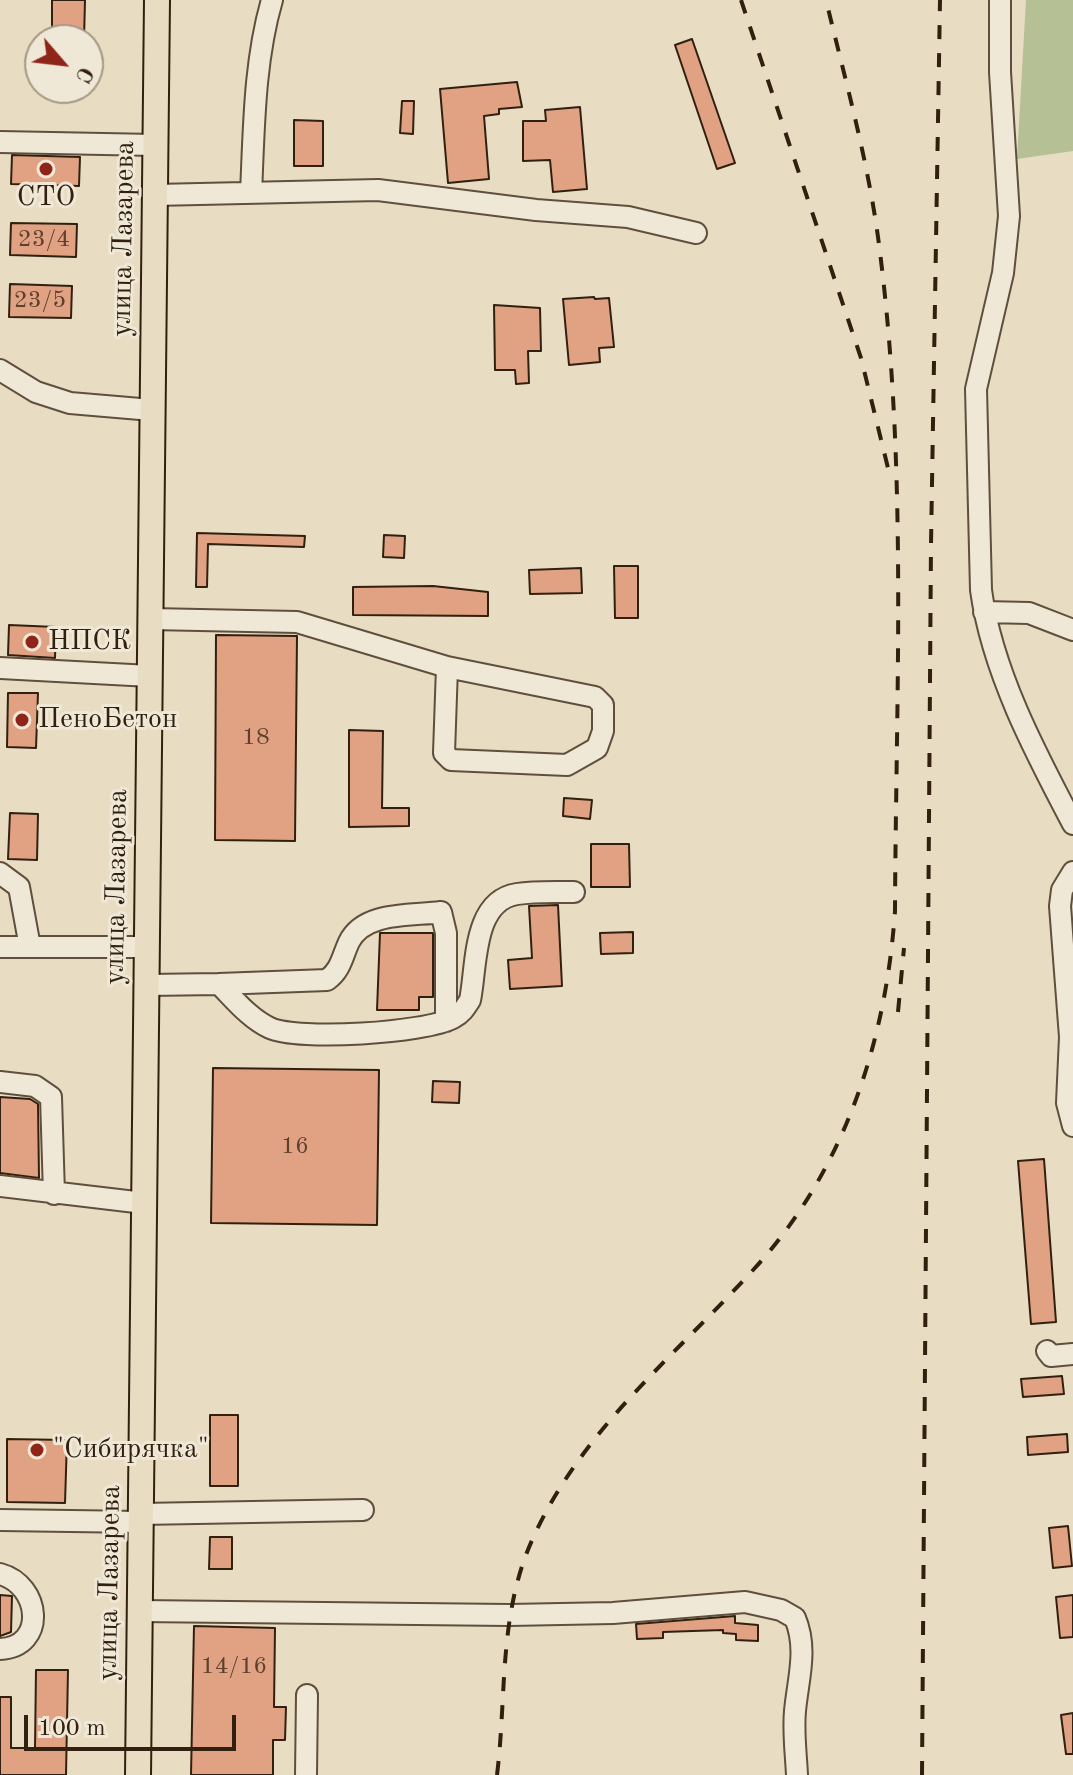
<!DOCTYPE html>
<html>
<head>
<meta charset="utf-8">
<style>
  body { margin:0 }
  #map { position:relative; width:1073px; height:1775px; overflow:hidden; background:#e8dcc2; font-family:"Old Standard TT",serif }
  canvas { display:block }
  .north { position:absolute; left:24px; top:24px; width:80px; height:80px; box-sizing:border-box; background:#f0e8d7; border:2px solid #a49887; border-radius:50%; rotate:118deg; font-size:22px; font-weight:700; line-height:32px; text-align:center; color:#312010 }
  .north::after { content:''; display:block; margin:auto; width:28px; height:36px; background:#8f2418; clip-path:polygon(50% 0,100% 100%,50% 72%,0 100%) }
  .scale { position:absolute; left:24px; top:1715px; width:212px; height:36px; box-sizing:border-box; border:4px solid #312010; border-top:0; padding-left:10px; font-size:24px; line-height:28px; white-space:nowrap; color:#312010; -webkit-text-stroke:6px #f0e8d7; paint-order:stroke }
</style>
</head>
<body>
<div id="map">
<canvas width="1073" height="1775"></canvas>
<div class="north">С</div>
<div class="scale">100 m</div>
</div>
<script>
const c = document.querySelector('canvas').getContext('2d');
c.lineJoin = 'round';
function fillPath(path, color) { c.fillStyle = color; c.fill(path, 'evenodd'); }
function strokePath(path, color, width, dash) { c.strokeStyle = color; c.lineWidth = width; c.lineCap = dash ? 'butt' : 'round'; c.setLineDash(dash || []); c.stroke(path); }
function drawText(font, color, halo, rows, align = 'center') {
  c.font = font + ' "Old Standard TT",serif'; c.lineWidth = 6; c.setLineDash([]); c.textBaseline = 'middle'; c.strokeStyle = halo; c.fillStyle = color; for (const [text, x, y, turn = 0] of rows) {
    c.save(); c.translate(x, y); c.rotate((+turn || 0) * Math.PI / 180); c.textAlign = isNaN(turn) ? turn : align; if (halo) c.strokeText(text, 0, 0); c.fillText(text, 0, 0); c.restore();
  }
}
const green = new Path2D(`
  M1026,0H1073V151L1017,159Z`);
const building = new Path2D(`
  M52,0H85L84,40H52Z
  M692,39L735,163L717,169L675,45Z
  M517,82L522,107L499,109V114L484,116L489,179L448,183L440,89Z
  M402,101H414L413,134L400,133Z
  M580,107L587,189L553,192L550,160L523,161V121H546L545,110Z
  M294,120L323,121V166H294Z
  M12,155L80,157L79,186L11,184Z
  M11,223L77,224L76,257L10,255Z
  M10,284L72,286L71,318L9,317Z
  M594,297L595,299L609,298L614,347L599,348L600,362L569,365L563,299Z
  M494,305L540,308L541,351H528L529,383L516,384L515,370H495Z
  M197,533L305,536L304,547L208,544L207,587H196Z
  M384,535L405,536L404,558L383,557Z
  M614,566H638V618H615Z
  M581,568L582,593L530,594L529,570Z
  M433,586L488,592V616L353,615V587Z
  M9,625L56,627L55,658L8,655Z
  M216,635L297,636L295,841L215,840Z
  M8,693H38L36,748L7,747Z
  M349,730L383,731L382,808H409V826L349,827Z
  M564,798L592,800L590,819L563,816Z
  M10,813L38,814L37,860L8,859Z
  M591,844H629L630,887H591Z
  M558,905L562,986L510,989L508,960L532,958L529,906Z
  M633,932V953L601,954L600,933Z
  M380,933H433V997H419V1010H377Z
  M213,1068L379,1070L377,1225L211,1223Z
  M433,1081L460,1082L459,1103L432,1102Z
  M0,1097L30,1099L38,1104L39,1178L0,1173Z
  M1044,1159L1056,1322L1031,1324L1018,1161Z
  M1062,1376L1064,1394L1023,1397L1021,1379Z
  M210,1415H238V1486H210Z
  M1067,1434L1068,1452L1028,1455L1027,1437Z
  M7,1439L67,1440L65,1503L7,1502Z
  M1068,1526L1072,1566L1053,1568L1049,1528Z
  M210,1537H232V1569H209Z
  M0,1595L12,1596L11,1632L0,1636Z
  M1073,1595V1637L1060,1638L1056,1597Z
  M735,1616V1623L758,1625V1641L736,1640V1634L723,1633V1630L663,1632V1638L637,1639L636,1624Z
  M194,1626L275,1628L274,1707H286L285,1740H273V1775H191Z
  M36,1670H68L66,1775H0V1697H11V1748H35Z
  M1073,1713V1754H1066L1061,1715Z`);
const minor = new Path2D(`
  M1000,0V72L1009,216L1003,273L976,389L981,590C992,671 1035,752 1073,824
  M0,142L155,145
  M251,193C254,129 254,62 272,0
  M155,195L378,190L536,210L628,217L696,233
  M0,370L36,392L70,403L152,410
  M984,612L1029,613L1073,630
  M151,619L297,622L447,667L595,697L603,705V731L597,748L567,765L451,760L444,753L447,667
  M0,668L150,676
  M1073,872L1062,890L1060,906L1070,1037L1067,1103L1073,1126
  M0,873L19,887L30,947
  M0,947H146
  M219,984L327,980C341,970 342,957 349,942C364,911 412,916 441,912L446,933V1021
  M147,985L219,984C234,999 250,1019 270,1028C299,1041 425,1033 453,1018C462,1013 465,1008 470,1000C477,967 472,901 517,894C535,891 555,892 574,892
  M0,1082L35,1086L51,1097L54,1194
  M0,1186L144,1203
  M1047,1351L1051,1356L1073,1354
  M141,1514L363,1510
  M0,1520L141,1522
  M0,1574C41,1585 47,1647 0,1649
  M139,1611L509,1615L613,1613L745,1602L781,1610L795,1618C808,1649 798,1679 795,1711C793,1732 796,1754 797,1775
  M306,1775L307,1695`);
const major = new Path2D(`
  M138,1775L157,0`);
const rail = new Path2D(`
  M741,0L861,358L888,468
  M898,1012L904,948
  M497,1775C507,1694 498,1615 533,1538C583,1428 675,1356 754,1269C844,1171 886,1042 895,911C896,687 908,460 878,237C867,157 845,79 826,0
  M922,1775L931,544L940,0`);
const markers = [
  [46,169,8,"#8f2418"],
  [32,642,8,"#8f2418"],
  [22,720,8,"#8f2418"],
  [37,1450,8,"#8f2418"]
];
const numberNames = [
  ["23/4",44,240],
  ["23/5",40,301],
  ["18",256,738],
  ["16",295,1147],
  ["14/16",234,1667]
];
const poiNames = [
  ["СТО",46,198,"center"],
  ["НПСК",48,642],
  ["ПеноБетон",38,720],
  ["\"Сибирячка\"",53,1450]
];
const streetNames = [
  ["улица Лазарева",124,239,-89],
  ["улица Лазарева",117,887,-89],
  ["улица Лазарева",110,1583,-89]
];
fillPath(green, '#b5c094');
fillPath(building, '#e1a283');
strokePath(building, '#312010', 2);
strokePath(minor, '#5f4f3c', 24);
strokePath(major, '#312010', 28);
strokePath(minor, '#f0e8d7', 20);
strokePath(major, '#e8dcc2', 24);
strokePath(rail, '#312010', 4, [14, 14]);
for (const [x, y, r, color] of markers) { const dot = new Path2D(); dot.arc(x, y, r, 0, 2 * Math.PI); c.fillStyle = color; c.fill(dot); strokePath(dot, '#f0e8d7', 3); }
drawText('24px', '#5d402d', null, numberNames);
drawText('28px', '#312010', '#f0e8d7', poiNames, 'left');
drawText('28px', '#312010', '#f0e8d7', streetNames);
</script>
</body>
</html>
